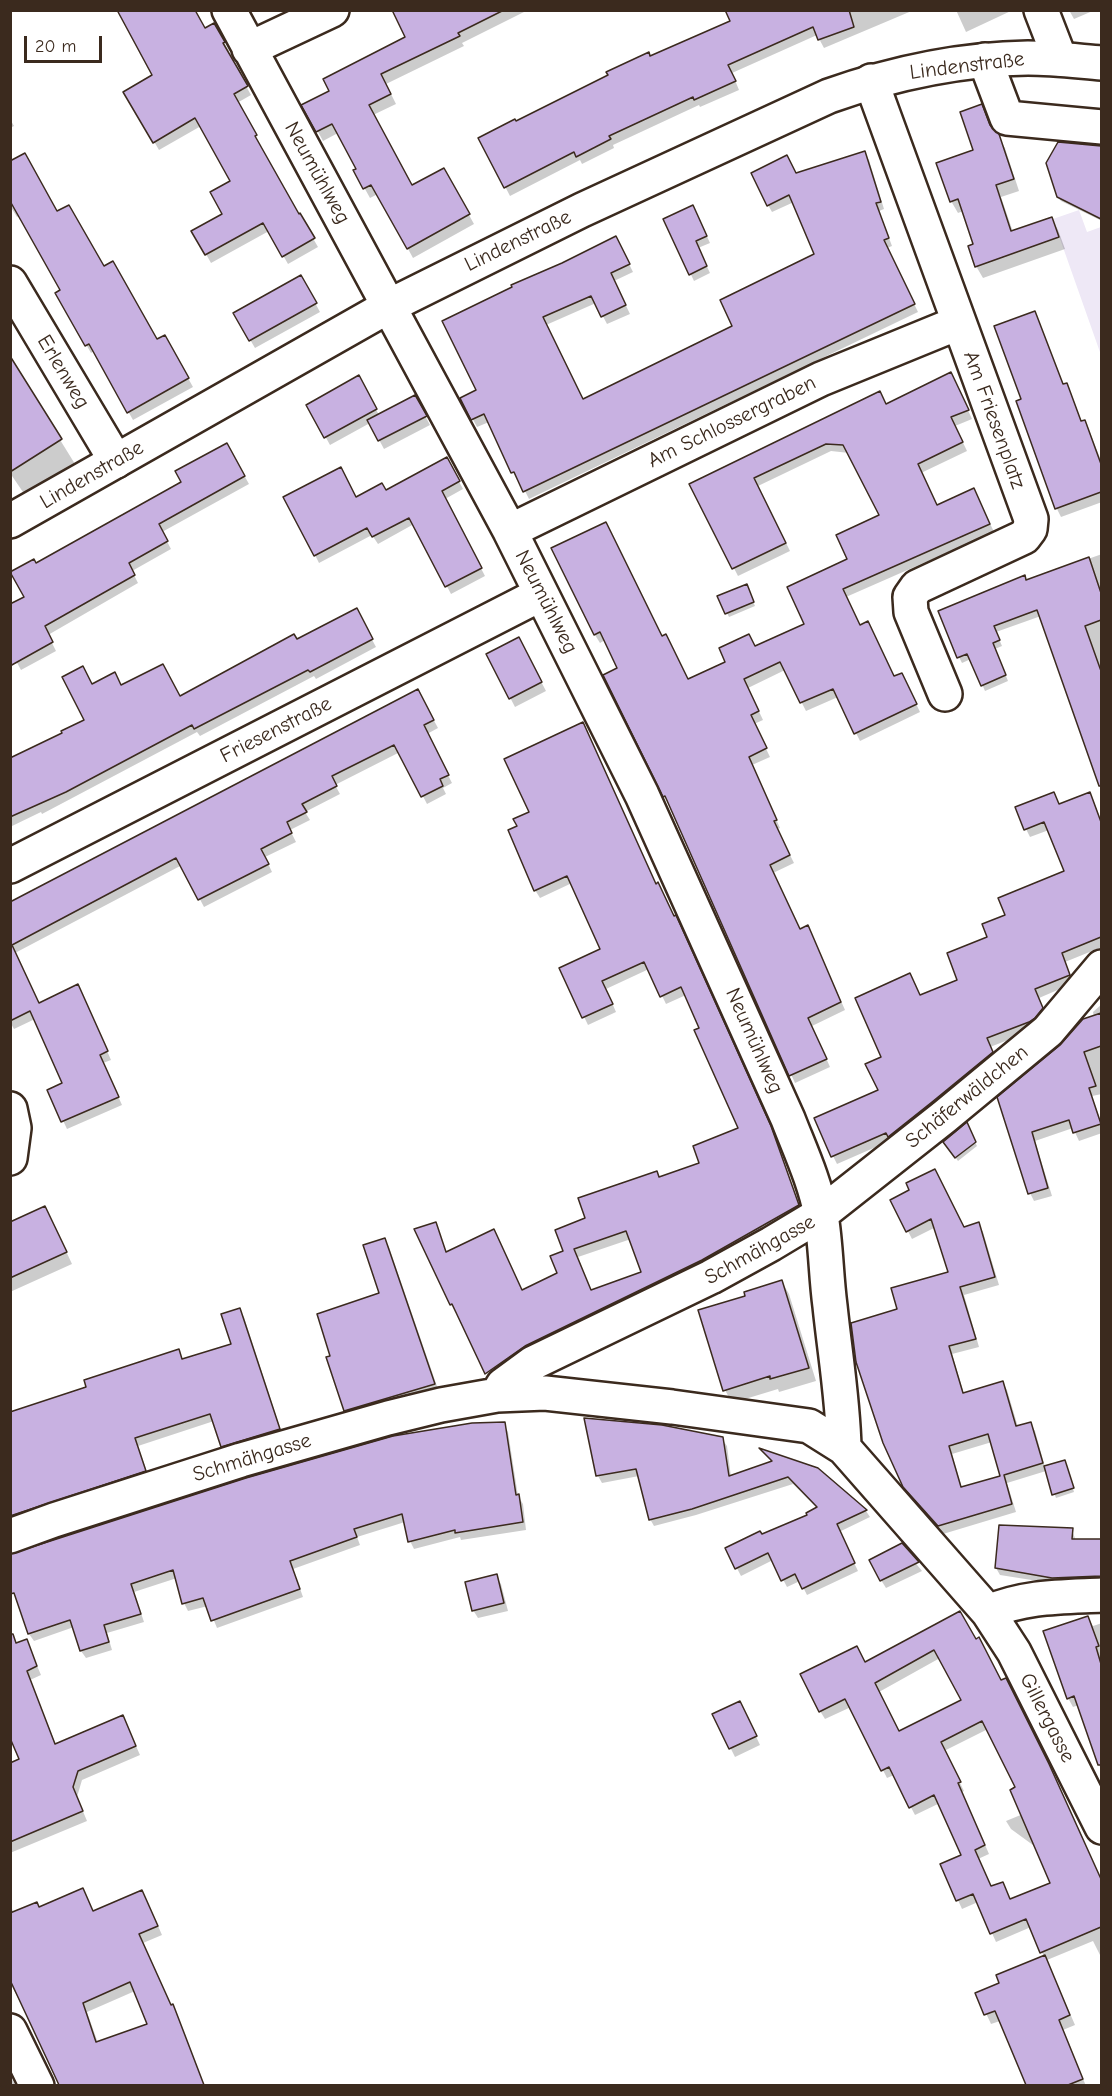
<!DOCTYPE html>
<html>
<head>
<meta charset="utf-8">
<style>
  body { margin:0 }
  #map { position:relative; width:1112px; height:2096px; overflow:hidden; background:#fff; font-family:"Comic Neue",sans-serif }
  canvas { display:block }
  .frame { position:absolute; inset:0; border:12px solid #3b2a1e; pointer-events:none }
  .scale { position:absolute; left:24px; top:36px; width:78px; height:27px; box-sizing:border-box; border:3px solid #3b2a1e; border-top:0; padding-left:8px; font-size:18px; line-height:21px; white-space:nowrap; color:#3b2a1e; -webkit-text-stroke:4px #fff; paint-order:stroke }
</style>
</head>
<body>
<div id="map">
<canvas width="1112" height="2096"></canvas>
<div class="frame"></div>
<div class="scale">20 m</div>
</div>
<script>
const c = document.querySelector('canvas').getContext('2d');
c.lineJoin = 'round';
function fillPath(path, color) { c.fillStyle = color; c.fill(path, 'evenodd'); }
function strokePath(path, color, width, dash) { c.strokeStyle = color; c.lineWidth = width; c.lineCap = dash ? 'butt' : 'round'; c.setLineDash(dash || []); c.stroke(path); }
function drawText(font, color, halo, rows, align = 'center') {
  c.font = font + ' "Comic Neue",sans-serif'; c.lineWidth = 4.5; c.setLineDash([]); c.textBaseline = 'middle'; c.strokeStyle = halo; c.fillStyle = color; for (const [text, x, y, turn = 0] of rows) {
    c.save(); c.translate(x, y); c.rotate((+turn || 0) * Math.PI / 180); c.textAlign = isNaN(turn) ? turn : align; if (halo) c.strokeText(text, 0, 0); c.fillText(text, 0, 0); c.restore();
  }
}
const built = new Path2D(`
  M1079,210L1087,232L1101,227V355L1053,219Z`);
const shadow = new Path2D(`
  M407,10H528L462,43L464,46L386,84L396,104L373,115L412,187L444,170L474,224L413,258L378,194L370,198L355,171L358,169L338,133L323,141L304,106L331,91L407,37Z
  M783,10H914L824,48L817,35L732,73L739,90L700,107L699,105L613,145L614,148L582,164L580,160L510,196L480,138L516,123L650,58Z
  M956,10H1013L966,32Z
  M1069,10H1095L1074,19Z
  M214,25L229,51L227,52L251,95L237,103L260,144L259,145L318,247L288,264L269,231L211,263L193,231L224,214L232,181L201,126L159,150L125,92L154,75L204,30Z
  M1041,104L1101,108L1102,111L1042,106Z
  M981,106L993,130L1005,148L1019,191L1001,197L1013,232L1052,219L1058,230L1065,249L983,278L976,266L975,245L963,211L958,213L951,201L975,151Z
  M10,119L14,126L10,128Z
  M1100,147H1102V221L1061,201L1058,197Z
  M864,153L869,160L884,209L879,211L892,246L887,248L918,312L529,499L519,479L517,480L513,472L489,422L477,427L462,399L478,391L444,321L620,246L633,272L614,281L630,314L607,324L596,303L546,325L583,400L734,327L816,255L794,202L772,212L768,205L798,180Z
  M10,163L103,268L156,341L165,337L193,387L133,420L94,351L91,353L57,294L62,291L20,215L17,217L10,206Z
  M696,213L710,243L698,248L710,273L694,281L665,220Z
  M301,277L320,312L255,348L235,314Z
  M1035,313L1063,386L1066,385L1071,393L1082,423L1084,422L1089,430L1102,463V502L1061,517L1057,509L1018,402L1023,400Z
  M10,359L75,464L25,495L10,473Z
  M358,377L379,415L415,397L430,425L384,449L370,423L330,445L308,405Z
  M955,382L972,419L955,426L967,451L921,473L937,506L978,498L994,532L846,597L860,626L894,678L906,683L920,712L860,741L838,697L806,711L785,670L748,688L763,720L754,724L770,757L752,765L780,828L777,829L794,863L773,873L800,931L812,935L845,1010L812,1026L830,1067L795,1083L669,804L605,676L619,669L605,640L600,643L595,635L553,549L662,637L688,681L806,624L849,559L881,516L849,453L831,451L758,486L790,551L738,576L691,485L886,405Z
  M227,445L249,484L162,532L171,549L132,571L138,583L48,635L56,651L21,670L10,650L36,565L183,483Z
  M447,459L463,489L445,499L485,576L451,594L414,524L378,544L372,535L319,563L315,555L356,499L385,491Z
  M1102,554V767L1095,769L1041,616L996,632L1002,646L995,649L1008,681L985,691L971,659L962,663L959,657L1026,581Z
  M748,590L755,606L729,617L719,597Z
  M356,610L376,647L316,679L314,676L200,736L197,732L42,814L41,812L10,827V757L11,759L64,734L86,721L92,685L121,687L180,698Z
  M523,647L546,691L515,707L488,655Z
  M418,691L438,728L427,734L452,783L443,788L446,794L427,804L400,752L335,785L340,794L305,812L310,820L290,830L296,842L265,857L272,872L204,907L182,865L15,953L39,1005L82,994L111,1060L103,1063L122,1105L67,1129L49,1091L64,1084L35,1019L14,1029L10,1022V903Z
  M1054,794L1060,806L1094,802L1102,823V947L1065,962L1074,983L1039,998L1047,1017L1034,1030L990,1047L996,1061L892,1140L837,1164L833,1156L880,1091L883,1057L921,996L959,981L1007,916L1066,872L1049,830L1030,837L1026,829Z
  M531,813L656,885L679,925L775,1136L802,1214L490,1381L457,1311L455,1312L451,1304L435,1223L447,1253L522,1291L559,1274L565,1252L587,1219L659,1178L701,1163L740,1128L701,1029L686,995L666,1004L649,969L606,989L616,1012L588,1025L561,969L602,950L572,883L540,898L535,890L510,831L519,827ZM631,1239L643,1273L591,1292L578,1257Z
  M1102,1004V1094L1092,1096L1102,1125V1133L1079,1141L1073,1128L1035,1141L1052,1196L1034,1201L1030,1193L999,1098L1094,1017L1093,1012Z
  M966,1125L977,1146L958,1161L947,1146Z
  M892,1200L966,1234L978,1224L983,1232L999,1285L964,1295L979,1347L952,1354L964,1394L1003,1383L1007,1390L1018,1427L1030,1423L1035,1431L1045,1467L1066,1466L1074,1492L1056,1498L1046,1471L1007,1483L1016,1512L943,1534L910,1495L905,1487L899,1310L950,1273L934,1228L912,1239ZM992,1442L1002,1477L962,1488L952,1454Z
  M51,1219L72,1264L10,1292V1223Z
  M385,1240L389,1247L439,1392L349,1418L345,1411L332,1357L381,1294Z
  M782,1282L789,1294L816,1381L779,1392L778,1389L732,1403L725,1390L747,1297Z
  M239,1310L244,1317L283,1437L227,1453L214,1421L138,1446L149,1478L10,1525V1414L88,1388L178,1351L183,1361L233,1345Z
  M504,1424L508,1432L518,1496L523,1504L526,1530L461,1540L460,1537L414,1549L410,1541L405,1522L357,1537L360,1545L293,1569L303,1597L217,1628L208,1606L188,1611L184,1603L177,1578L134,1592L144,1622L107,1633L112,1650L86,1658L81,1651L74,1627L34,1641L29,1634L10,1577Z
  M722,1439L727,1446L731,1477L772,1462L762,1451L817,1469L866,1511L870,1517L839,1532L858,1571L807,1595L800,1581L787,1587L773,1560L741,1576L727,1549L809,1515L818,1509L793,1484L696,1515L654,1526L650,1519L639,1476L602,1483L598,1476Z
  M1072,1530L1076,1541L1102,1540V1583L1063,1585L1000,1575L996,1568Z
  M901,1545L922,1571L886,1588L881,1580Z
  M496,1576L501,1584L508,1611L478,1618L473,1610Z
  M959,1613L1080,1831L1090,1855L1085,1857L1102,1894V1959L1093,1941L1047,1960L1075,2025L1063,2030L1086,2086H1027L1000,2021L991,2024L977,1994L1001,1984L1044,1957L1031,1927L996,1942L978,1902L962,1909L942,1865L963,1856L940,1803L915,1815L894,1775L887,1778L851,1707L825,1719L820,1711L865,1664ZM940,1658L963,1701L899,1732L879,1692ZM988,1729L1017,1788L1023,1814L1006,1821L1011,1829L1037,1848L1052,1883L1011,1901L991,1888L978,1859L989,1854L962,1792L964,1791L944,1751Z
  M1088,1617L1093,1626L1102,1623V1773L1079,1705L1073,1707L1068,1698Z
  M26,1640L41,1675L30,1680L56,1745L127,1726L140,1755L82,1780L77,1797L87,1821L10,1853V1764L21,1760Z
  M744,1711L760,1745L735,1757L714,1715Z
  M83,1890L94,1913L147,1901L162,1935L143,1943L171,2006L177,2014L204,2086H60L36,2031L10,1983V1905L14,1913L39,1909ZM135,1991L149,2025L98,2043L87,2012Z
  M10,2076L16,2086H10Z`);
const building = new Path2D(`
  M117,10H195L205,28L214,23L225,42L223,43L248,86L234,94L257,135L255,136L299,214L300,213L315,238L282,257L263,223L205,255L191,231L222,214L210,192L230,181L195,118L153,143L123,92L152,75Z
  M392,10H504L458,33L460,36L381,74L391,94L369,105L412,185L444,168L470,214L407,249L371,185L363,189L353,170L356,169L332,124L316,132L301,105L329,91L323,79L405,37Z
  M725,10H849L854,27L818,40L813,27L728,65L736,81L694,100L693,97L609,136L611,139L576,157L574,152L504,188L478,138L515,119L516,121L608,75L606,72L649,52L650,56L730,21Z
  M982,104L990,125L999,134L1014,179L996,185L1011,231L1052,217L1059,237L975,267L968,246L973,244L958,199L950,202L936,163L973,150L960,112Z
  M1058,142L1101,146V219L1057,197L1046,163Z
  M865,151L881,202L876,203L889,238L884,240L915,304L523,492L514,472L511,473L484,414L471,420L460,398L476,390L442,321L512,287L511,285L562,263L616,236L630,264L611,273L626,305L601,317L591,296L543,317L583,399L732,326L720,300L814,254L789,195L767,206L751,173L787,155L796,173Z
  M25,153L57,211L69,205L104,266L113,261L157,339L165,335L189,378L127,413L89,344L85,346L55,293L60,290L10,201V161Z
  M693,205L707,236L696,241L707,266L689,275L663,219Z
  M301,275L317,303L249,341L233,313Z
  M1035,311L1063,384L1067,383L1081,421L1085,420L1101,464V492L1055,509L1016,401L1021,399L994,326Z
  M10,356L62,439L10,472Z
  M951,372L969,410L951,417L963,442L918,464L937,505L974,488L990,524L843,589L860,625L868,621L894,676L902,673L917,704L854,734L833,689L800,703L780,662L744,679L759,711L751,715L767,748L749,757L777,820L774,821L790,855L770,865L800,929L808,925L841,1002L808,1018L827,1059L789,1076L665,796L663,797L603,675L617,668L600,632L594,635L551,548L606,522L662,636L666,634L688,679L725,662L719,648L749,634L755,646L804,624L787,587L847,559L836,535L879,515L843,445L826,444L754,478L786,543L732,569L689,484L880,391L886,404Z
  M359,375L377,409L324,438L306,405Z
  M415,395L427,416L378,441L367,420Z
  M227,443L245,476L159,524L168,541L129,563L135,575L45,626L53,642L10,666V604L24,597L10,572L34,559L36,563L181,482L175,471Z
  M447,457L460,481L442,491L482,568L445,587L409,518L372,537L367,528L314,556L283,497L341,467L356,497L382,483L386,490Z
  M1089,557L1101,593V620L1085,626L1101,671V786H1099L1037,610L994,626L1000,640L993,643L1006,675L981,686L967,654L957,658L938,611L1025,575L1026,580Z
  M747,584L754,602L725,614L717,596Z
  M357,608L373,639L310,672L308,670L194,729L192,725L66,792L10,817V758L62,733L61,731L84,720L62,677L83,666L92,684L115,672L121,685L163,664L180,696L294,634L297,639Z
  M519,637L542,682L509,699L486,654Z
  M418,689L434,720L424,725L449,775L440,779L443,786L421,797L394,745L332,776L337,786L302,804L307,812L287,822L292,833L261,849L269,864L198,900L176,858L12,945L39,1003L78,984L108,1051L100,1055L119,1097L61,1122L47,1090L62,1083L30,1011L10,1021V902Z
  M583,722L656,884L658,882L674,916L676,915L771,1126L799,1205L702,1260L525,1346L485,1374L452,1304L450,1305L414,1229L436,1222L446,1252L494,1229L522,1290L557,1273L550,1256L563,1251L555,1230L585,1218L578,1198L657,1171L659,1177L699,1163L693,1146L738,1128L694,1030L699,1028L681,987L660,997L644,962L602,981L613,1004L582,1018L559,968L600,949L567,876L534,891L508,830L517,826L513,819L529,812L504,759ZM626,1231L641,1272L591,1290L574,1249Z
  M1054,792L1059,804L1090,792L1101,822V937L1062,953L1070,975L1035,989L1043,1008L1035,1018L1029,1022L987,1038L993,1052L932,1102L888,1137L886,1133L831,1157L814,1118L878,1090L865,1064L881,1057L855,998L910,973L920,995L957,980L947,953L987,937L982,924L1005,915L998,898L1064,871L1044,822L1024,830L1015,807Z
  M1101,1013V1046L1084,1052L1096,1086L1089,1088L1101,1124L1073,1133L1069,1120L1032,1132L1048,1188L1028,1194L997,1097L1060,1045L1083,1019Z
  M967,1122L976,1142L955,1158L943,1142Z
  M935,1169L964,1227L979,1222L995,1277L960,1287L976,1339L949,1346L963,1393L1003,1381L1016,1426L1031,1422L1043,1463L1004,1475L1012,1504L938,1526L903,1487L883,1443L856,1362L851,1323L897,1309L891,1288L948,1272L931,1219L906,1232L890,1200L909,1190L906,1183ZM988,1434L1000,1476L961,1487L949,1446Z
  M45,1206L67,1252L10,1278V1222Z
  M385,1238L435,1384L344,1411L326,1357L330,1356L317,1314L379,1293L363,1245Z
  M782,1280L809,1368L770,1379V1376L723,1391L698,1310L745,1296L744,1292Z
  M240,1308L280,1429L221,1447L210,1414L135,1438L146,1471L10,1516V1412L86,1387L84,1380L179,1349L182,1359L231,1344L221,1314Z
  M584,1418L662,1425L723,1437L729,1476L772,1461L759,1448L818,1468L867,1510L837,1524L855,1563L802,1589L795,1574L781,1581L768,1553L735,1569L725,1548L760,1531L762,1534L807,1515L806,1513L817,1507L788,1477L692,1509L649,1520L636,1469L596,1476Z
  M505,1422L516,1495L519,1494L523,1522L455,1533V1530L408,1542L402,1514L354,1529L357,1537L290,1561L300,1589L211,1621L203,1598L182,1604L173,1570L131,1584L141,1614L104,1625L109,1642L80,1651L70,1620L28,1634L14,1593L10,1594V1554L246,1478L393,1436L472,1423Z
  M1065,1460L1074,1488L1052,1495L1044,1466Z
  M999,1525L1073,1528L1072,1539H1101V1576L1052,1578L995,1568Z
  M902,1543L919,1562L880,1581L869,1560Z
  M497,1574L504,1603L472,1611L465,1582Z
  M960,1611L976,1639L979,1637L1001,1680L1006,1678L1049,1764L1101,1879V1927L1040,1953L1026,1919L990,1934L973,1894L956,1901L940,1864L961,1855L934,1795L909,1808L889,1767L881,1771L845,1699L819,1712L800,1674L857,1646L865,1662ZM934,1650L961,1700L899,1731L875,1683ZM982,1721L1015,1787L1010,1790L1050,1883L1010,1899L1003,1882L991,1886L975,1850L985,1845L958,1783L961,1782L941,1742Z
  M1088,1616L1099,1646L1096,1647L1101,1664V1765H1098L1074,1696L1067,1699L1043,1631Z
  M10,1634H13L16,1643L27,1639L37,1666L27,1671L55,1744L123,1715L136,1746L78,1771L73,1787L83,1811L10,1842V1763L19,1759L10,1738Z
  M740,1701L757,1736L729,1749L712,1714Z
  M83,1888L93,1911L142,1890L158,1926L139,1934L171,2005L173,2004L204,2085H59L10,1980V1913L37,1902L39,1907ZM130,1982L147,2024L96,2042L83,2003Z
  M1045,1955L1070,2015L1059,2020L1083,2079L1068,2085H1026L995,2011L984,2015L975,1993L999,1983L996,1975Z`);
const minor = new Path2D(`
  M229,10L510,531L642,795L788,1119C800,1150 815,1182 821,1215C826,1245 826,1276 830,1306C835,1354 843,1400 844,1448
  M1041,10L1060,59
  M249,49L332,10
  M985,60L1007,118L1102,127
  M871,81L1031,519L1030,529L1024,537L917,587L910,597L911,612L945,694
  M10,283L116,461
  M510,531L821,379L958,323
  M10,866L541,594
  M10,1109L14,1128L10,1158
  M497,1395L503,1385L533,1363L711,1277L771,1244L821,1214L944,1117L1048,1031L1102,967
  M10,1536L54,1520L241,1460L388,1418L441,1405L497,1395L545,1393L672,1407L809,1426L844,1448L988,1612L1014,1652L1102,1827
  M988,1612C1026,1596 1061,1597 1102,1595
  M10,2031L37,2086`);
const major = new Path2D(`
  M10,521L389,306L582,210L829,96C894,73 958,59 1028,58C1052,58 1077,61 1102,63`);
const streetNames = [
  ["Lindenstraße",967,66,-7],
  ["Neumühlweg",317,173,61],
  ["Lindenstraße",518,241,-26],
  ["Erlenweg",63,372,59],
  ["Am Friesenplatz",994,420,70],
  ["Am Schlossergraben",732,422,-26],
  ["Lindenstraße",92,475,-30],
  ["Neumühlweg",546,602,63],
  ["Friesenstraße",276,730,-27],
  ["Neumühlweg",754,1041,66],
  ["Schäferwäldchen",967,1097,-39],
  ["Schmähgasse",760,1250,-29],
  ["Schmähgasse",252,1458,-17],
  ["Gillergasse",1047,1718,63]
];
fillPath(built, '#eee8f6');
fillPath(shadow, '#0003');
fillPath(building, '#c8b1e1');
strokePath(building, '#3b2a1e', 1.5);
strokePath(minor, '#3b2a1e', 38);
strokePath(major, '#3b2a1e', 38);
strokePath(minor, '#fff', 33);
strokePath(major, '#fff', 33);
drawText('21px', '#3b2a1e', '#fff', streetNames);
</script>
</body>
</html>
